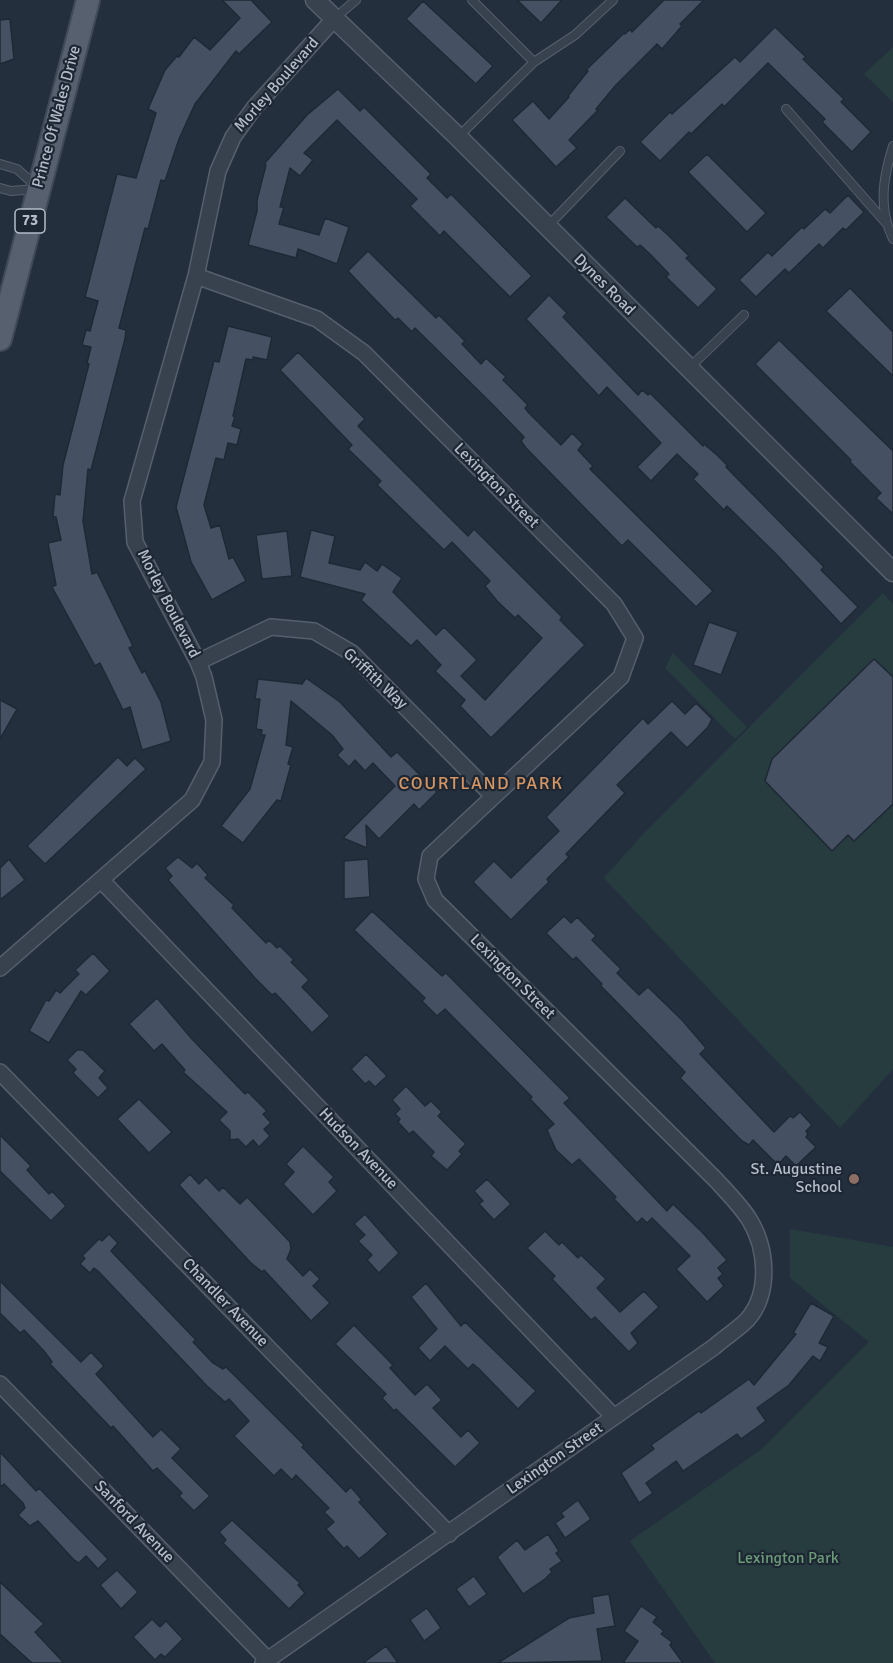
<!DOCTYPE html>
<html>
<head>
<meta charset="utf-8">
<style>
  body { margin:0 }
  canvas { display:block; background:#242f3e }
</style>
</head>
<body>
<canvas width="893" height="1663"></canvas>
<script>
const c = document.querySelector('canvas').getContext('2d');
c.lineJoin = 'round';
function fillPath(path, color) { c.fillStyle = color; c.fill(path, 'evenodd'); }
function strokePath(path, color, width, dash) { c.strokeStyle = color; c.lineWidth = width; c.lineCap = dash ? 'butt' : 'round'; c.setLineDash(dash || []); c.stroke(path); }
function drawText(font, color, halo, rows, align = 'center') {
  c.font = font + ' Signika,sans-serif'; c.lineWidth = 4.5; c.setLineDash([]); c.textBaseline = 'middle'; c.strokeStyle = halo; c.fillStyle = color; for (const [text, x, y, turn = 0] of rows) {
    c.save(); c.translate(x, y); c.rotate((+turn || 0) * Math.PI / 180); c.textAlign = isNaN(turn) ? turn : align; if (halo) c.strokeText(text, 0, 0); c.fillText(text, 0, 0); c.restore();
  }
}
const green = new Path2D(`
  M893,47V102L864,74Z
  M883,593L893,604V1069L840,1128L604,878L644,833Z
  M673,653L747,727L735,739L665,668Z
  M790,1229L893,1247V1663H715L630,1541L762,1449L869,1342L790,1278Z`);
const building = new Path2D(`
  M222,0H251L272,22L239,54L236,51L195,104L179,139L165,181L161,180L148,229L145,228L119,328L126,330L125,339L91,470L88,469L83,521L92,574L97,572L133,646L129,648L142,673L145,671L161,702L171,741L142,750L130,707L123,710L100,663L95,666L52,587L56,585L48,543L61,540L56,517H53L55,494L60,495L63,465L89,364L87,363L91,347L82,345L86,330L90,331L98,301L85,297L117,174L136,178L156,113L148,109L165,70L177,56L179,57L194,37L210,50L240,18Z
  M517,0H562L541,23Z
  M664,0H704L680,24L682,26L662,49L657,44L616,85L596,109L598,110L569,140L577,148L556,167L512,120L533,101L549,119L569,97L568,96L588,71L586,70L624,33L625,34L630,29L632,32Z
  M423,1L493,66L476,84L406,19Z
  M10,19L14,59L0,64V20Z
  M775,27L806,57L803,59L844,99L841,102L871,132L852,152L822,122L825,119L768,63L724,107L722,104L691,134L689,132L660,161L640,142L670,112L672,114L735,57L740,62Z
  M338,89L360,111L364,107L431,174L427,178L447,198L451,194L532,276L510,297L444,231L440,236L410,206L417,199L337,120L304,153L313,160L300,176L290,168L280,207H284L279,224L319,235L325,218L349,227L337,264L298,249L296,258L248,245L257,211V200L266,165L264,164L307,115Z
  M707,154L766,213L747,232L688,172Z
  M848,195L864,212L846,230L843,228L823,248L819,244L789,273L785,269L756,297L739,280L768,252L772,256L802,227L804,229L825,209L830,213Z
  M625,198L656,228L658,226L668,235L689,256L686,258L717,289L698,308L666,277L669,274L650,254L640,245L637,247L606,217Z
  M368,251L436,318L439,315L465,341L462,344L481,364L486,358L506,377L503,380L528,405L525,408L529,413L561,445L572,433L583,444L578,450L593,466L590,469L713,591L696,607L628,540L622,546L526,448L521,441L524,437L492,404L415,328L412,332L398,318L395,320L364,288L348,271Z
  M850,288L893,332V376L826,311Z
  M549,295L567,313L563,317L638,395L642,390L648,395L650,393L703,446L704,444L717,455L727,465L726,467L824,567L821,570L858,607L841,624L777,555L727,506L724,510L693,479L698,474L677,454L651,481L637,467L661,443L607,387L599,396L526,319Z
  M228,326L272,337L267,360L253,357V360L246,359L233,416L235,417L232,426L241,429L237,445L228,443L224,460L216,458L204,505L211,528L220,525L229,559L233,557L246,581L212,600L191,562L176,507L214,361L219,362Z
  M779,340L893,451V514L876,498L881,493L850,462L851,460L755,364Z
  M298,352L365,419L358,426L468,536L474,529L562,617L560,620L585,645L491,738L460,706L465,700L435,671L441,665L417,640L411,646L361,600L365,594L300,577L311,530L335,536L329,563L360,570L365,562L377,571L382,564L402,578L393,592L436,635L444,627L477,660L461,676L485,700L542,638L518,615L515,618L497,601L485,586L490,581L452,542L444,550L377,485L381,481L348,449L352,445L280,370Z
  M287,531L292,576L262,579L256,535Z
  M709,622L738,632L721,675L693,665Z
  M874,659L893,677V804L854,841L848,835L832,851L765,781L772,759Z
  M306,678L340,702L391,757L397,752L437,792L419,810L414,804L379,839L366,825L367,848L343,838L395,786L373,763L365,771L355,760L349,767L337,755L343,749L332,735L291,701L286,745L293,747L288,764L291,765L281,801L277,800L243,843L221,826L250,789L265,735H261L262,730L256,729L260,699H255L258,679L302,684Z
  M0,700L17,709L0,739Z
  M672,701L685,714L696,703L712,719L708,727L687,748L671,732L617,785L625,793L566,854L569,857L547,879L549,882L511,920L473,882L494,861L511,878L559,831L546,817L643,718L648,724Z
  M118,757L127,766L135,758L146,769L45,864L27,846Z
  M178,857L192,868L197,863L208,875L205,878L234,905L232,908L266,943L269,940L277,948L280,946L294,960L291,962L309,980L302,987L330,1016L312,1033L277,995L275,993L272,995L255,978L168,880L172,876L165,868Z
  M9,859L25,880L0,900V868Z
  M368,859L370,897L344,899V861Z
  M372,911L442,976L446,973L570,1098L564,1103L667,1211L673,1204L702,1232L727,1260L718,1268L723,1274L718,1278L724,1286L707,1302L676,1269L690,1256L652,1218L647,1223L642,1218L637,1223L614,1199L616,1197L579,1159L572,1165L556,1150L547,1130L554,1124L530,1099L532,1097L445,1009L437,1016L422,1001L425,998L354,930Z
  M564,916L571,923L577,917L596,936L592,940L621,969L617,973L639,995L648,987L682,1020L706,1048L700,1054L774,1132L790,1116L793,1118L800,1112L812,1125L806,1131L808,1134L806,1137L816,1147L796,1166L786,1156L778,1165L753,1140L749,1145L742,1141L680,1078L685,1072L600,985L602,984L576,957L573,960L546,933Z
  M93,953L110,971L86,995L81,991L49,1043L29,1031L46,1000L49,1001L56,990L60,993L79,974L75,970Z
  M157,998L192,1039L245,1094L248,1092L267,1111L263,1114L271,1123L264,1129L270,1136L259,1147L253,1140L246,1147L238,1139L230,1140V1131L219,1120L227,1112L183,1072L185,1070L162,1044L154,1051L129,1024Z
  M77,1050H83L105,1071L99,1078L108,1088L98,1098L73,1073L76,1069L67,1060Z
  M366,1054L387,1076L375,1087L369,1081L365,1084L351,1069Z
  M406,1086L425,1106L431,1101L442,1112L438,1116L466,1144L459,1151L462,1154L447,1170L431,1156L434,1152L413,1131L409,1134L398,1122L400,1119L395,1114L400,1109L392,1100Z
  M139,1099L172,1132L149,1153L117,1119Z
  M0,1135L31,1166L27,1170L49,1194L52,1191L66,1206L51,1221L0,1171Z
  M303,1146L334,1177L329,1182L337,1191L313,1215L283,1184L294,1172L286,1164Z
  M190,1174L199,1184L206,1177L219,1191L223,1187L240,1204L247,1197L290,1242L291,1249L287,1259L303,1276L310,1269L320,1279L313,1286L330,1303L311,1321L264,1270L262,1272L250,1262L179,1185Z
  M487,1179L511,1204L494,1220L479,1204L483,1201L474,1191Z
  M365,1214L399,1253L379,1273L367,1260L372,1255L358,1241L365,1235L354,1224Z
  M545,1231L559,1245L562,1242L578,1258L581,1255L606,1279L597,1288L620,1312L644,1291L659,1307L631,1333L638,1343L629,1352L595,1317L591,1320L552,1279L555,1276L527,1248Z
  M109,1234L118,1243L111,1251L196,1340L193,1342L212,1362L223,1369L226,1367L304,1445L302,1447L346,1492L351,1487L362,1500L359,1502L388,1534L368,1552L359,1559L347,1546L344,1549L326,1529L334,1522L324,1512L329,1508L296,1475L292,1480L281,1469L274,1476L234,1436L249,1421L229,1399L225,1402L207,1386L98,1271L94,1268L90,1273L80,1264L85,1258L82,1256L99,1239L102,1241Z
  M0,1281L81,1362L91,1352L104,1366L96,1374L153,1437L161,1429L181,1449L172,1458L210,1496L194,1511L179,1496L182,1493L157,1468L153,1471L113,1426L111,1428L50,1364L52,1362L44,1351L24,1330L20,1333L0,1313Z
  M426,1283L461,1326L465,1322L536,1391L518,1409L478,1368L473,1364L468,1369L445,1346L430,1361L418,1348L437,1329L411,1297Z
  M811,1303L834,1316L819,1343L828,1347L820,1361L813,1356L789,1385L757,1408L766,1421L741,1439L737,1434L683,1471L676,1461L646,1483L653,1493L639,1503L621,1473L654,1449L651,1445L699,1411L701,1413L749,1379L754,1385L796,1334L793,1333Z
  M354,1325L393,1365L390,1368L415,1395L427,1384L442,1400L433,1408L461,1437L468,1430L480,1443L455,1467L396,1409L394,1411L382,1398L386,1394L335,1344Z
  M0,1452L36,1491L39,1488L108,1559L98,1569L86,1556L79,1563L74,1560L38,1521L30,1526L18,1515L25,1508L23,1503L4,1484L0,1487Z
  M578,1500L591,1519L565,1538L555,1523L564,1517L561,1513Z
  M232,1520L300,1583L298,1585L305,1593L289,1609L223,1543L226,1540L219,1532Z
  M548,1534L559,1551L556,1553L562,1561L550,1569L552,1572L545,1579L523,1594L497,1557L517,1540L525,1550Z
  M117,1570L138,1592L121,1609L100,1585Z
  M474,1576L487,1594L469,1607L456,1589Z
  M0,1582L44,1624L35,1632L64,1663H32L0,1634Z
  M609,1594L615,1626L597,1629L602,1661L498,1663L569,1618L594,1613L592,1597Z
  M641,1606L657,1617L653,1622L664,1631L661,1634L672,1642L670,1645L683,1663H623L638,1641L624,1631Z
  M427,1608L441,1628L424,1641L410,1620Z
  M152,1619L160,1627L166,1621L183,1639L165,1657L161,1654L155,1660L133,1637Z
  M386,1646L398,1663H363Z`);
const service = new Path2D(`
  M472,0L534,62
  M335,18L356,0
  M786,109L886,223
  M458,137L534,62L575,35L613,0
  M893,146C883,178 878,207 893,239
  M0,164L17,169L37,187
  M0,188L11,191L36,189
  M548,226L620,151
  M689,368L744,315`);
const minor = new Path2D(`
  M196,276L317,319L364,353L614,604L635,638L621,677L430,856L426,879L435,900L716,1180C727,1192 740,1205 749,1219C767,1248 771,1293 747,1320C737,1330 724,1338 714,1347L263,1663
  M198,662L271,627L314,631L352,653L493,796
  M102,881L614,1417
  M0,968L192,800L212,762L214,720L204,677L198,662L135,542L132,501L196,276L218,171L233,137L254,108L334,19
  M0,1072L449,1534
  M0,1384L268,1660`);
const tertiary = new Path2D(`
  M315,0L458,137L893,572`);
const primary = new Path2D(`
  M0,339L88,0`);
const markers = [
  [854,1179,6,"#8d6e63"]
];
const shields = [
  [30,221,30]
];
const shieldNames = [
  ["73",30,221]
];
const streetNames = [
  ["Morley Boulevard",277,85,-49],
  ["Prince Of Wales Drive",57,117,-75],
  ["Dynes Road",604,285,45],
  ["Lexington Street",496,486,45],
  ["Morley Boulevard",168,604,63],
  ["Griffith Way",375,679,43],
  ["Lexington Street",512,977,45],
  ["Hudson Avenue",358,1149,46],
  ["Chandler Avenue",225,1303,46],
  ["Lexington Street",555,1459,-35],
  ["Sanford Avenue",134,1522,46]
];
const poiNames = [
  ["St. Augustine",842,1170],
  ["School",842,1188]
];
const parkNames = [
  ["Lexington Park",788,1559]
];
const neighbourhoodNames = [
  ["COURTLAND PARK",481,784]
];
fillPath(green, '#263c3f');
fillPath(building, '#455162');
strokePath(building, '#1f2835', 1.5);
strokePath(service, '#565f6c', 10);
strokePath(minor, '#565f6c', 18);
strokePath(tertiary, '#565f6c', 21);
strokePath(primary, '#414a57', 26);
strokePath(service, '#38414e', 8);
strokePath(minor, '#38414e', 15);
strokePath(tertiary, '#38414e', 18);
strokePath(primary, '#56606e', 22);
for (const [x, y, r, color] of markers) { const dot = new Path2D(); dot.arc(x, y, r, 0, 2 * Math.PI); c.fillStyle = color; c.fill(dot); strokePath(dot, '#1d2633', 2); }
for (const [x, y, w] of shields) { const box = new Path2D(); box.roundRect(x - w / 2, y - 12, w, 24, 4.5); c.fillStyle = '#1d2633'; c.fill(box); strokePath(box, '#b4bcc9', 1.5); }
drawText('bold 15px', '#b4bcc9', null, shieldNames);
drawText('16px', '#b4bcc9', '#1d2633', streetNames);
drawText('16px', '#b4bcc9', '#1d2633', poiNames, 'right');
drawText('16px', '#6b9a76', '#1d2633', parkNames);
c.letterSpacing = '1.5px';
drawText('18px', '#d59563', '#1d2633', neighbourhoodNames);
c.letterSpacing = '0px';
</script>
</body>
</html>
